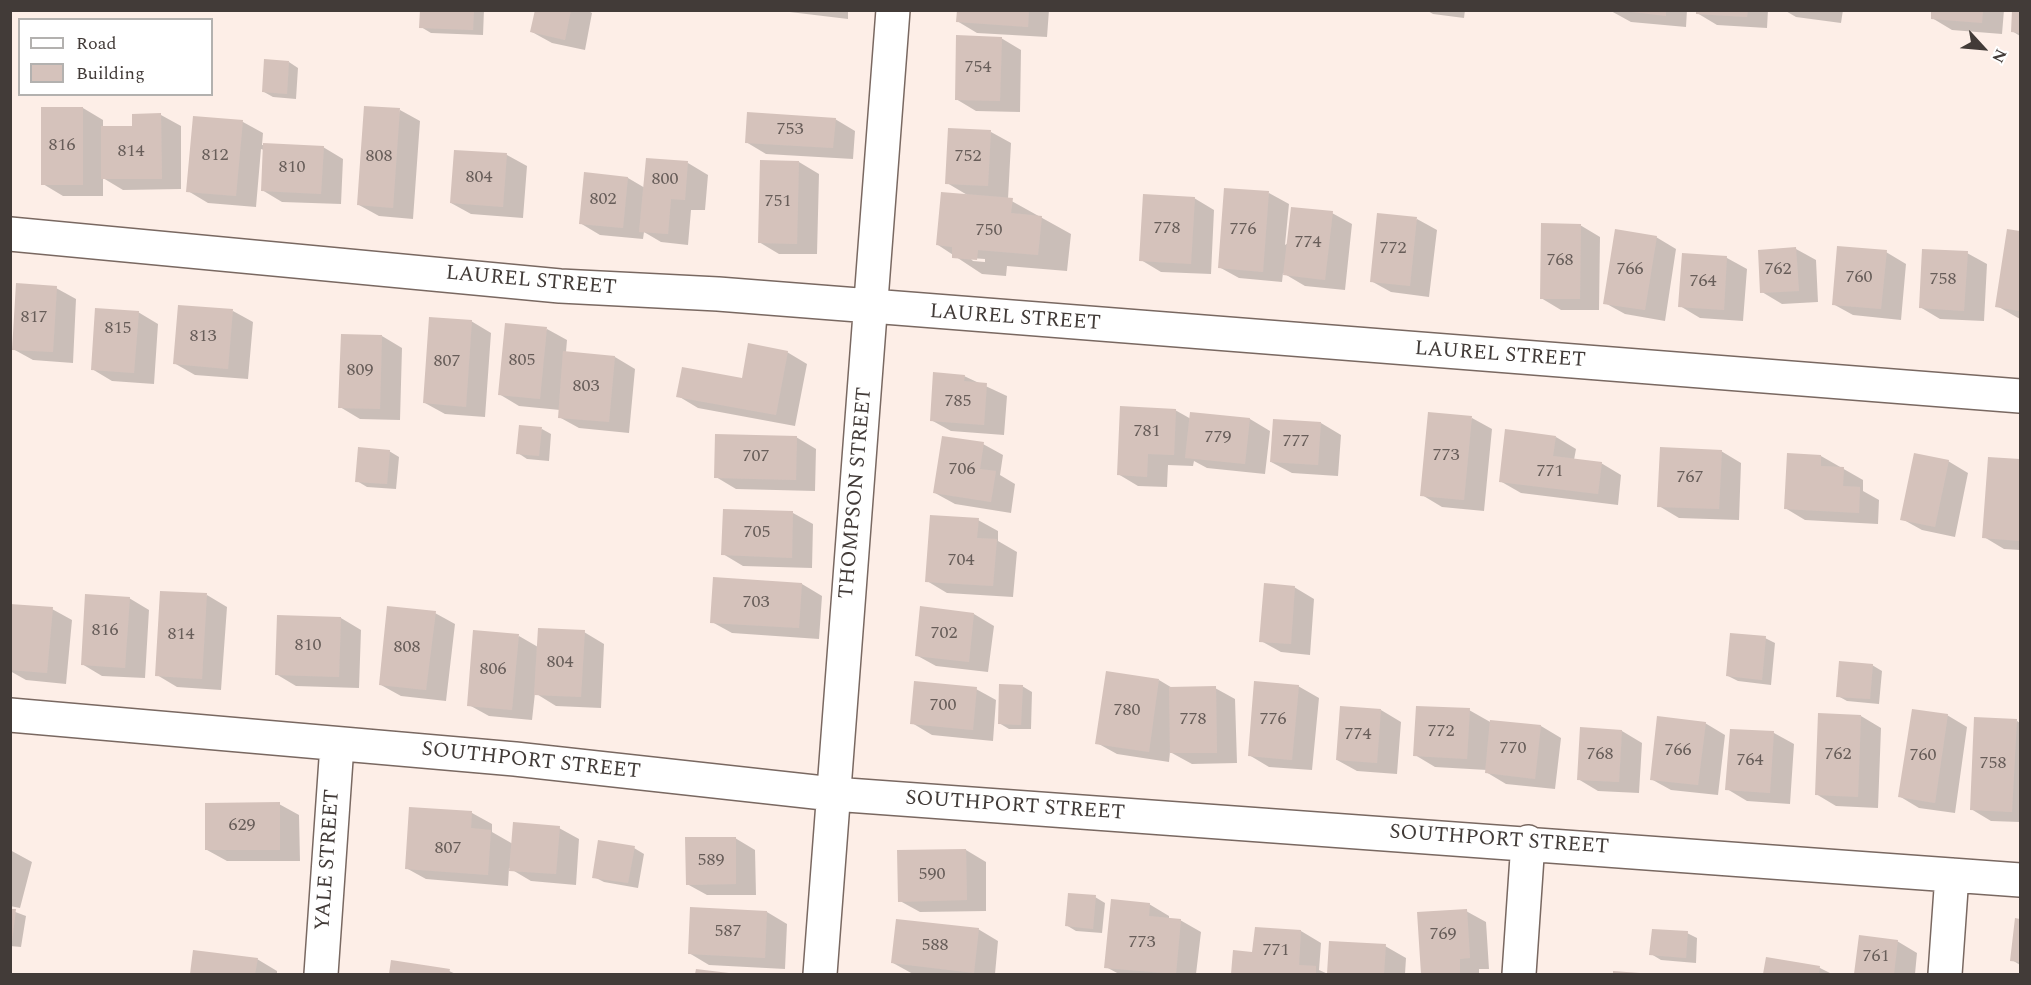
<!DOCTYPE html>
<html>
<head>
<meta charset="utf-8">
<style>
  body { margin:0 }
  #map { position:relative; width:2031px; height:985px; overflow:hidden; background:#fdeee7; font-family:Spectral,serif }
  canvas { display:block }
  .frame { position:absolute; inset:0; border:12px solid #423b38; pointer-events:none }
  .legend { position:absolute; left:18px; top:18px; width:195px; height:78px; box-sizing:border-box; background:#fff; border:2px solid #b3b1af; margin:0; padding:8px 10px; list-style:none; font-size:18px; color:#423b38 }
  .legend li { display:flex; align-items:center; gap:12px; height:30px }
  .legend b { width:30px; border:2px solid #b3b1af }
  .north { position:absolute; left:1953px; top:18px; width:60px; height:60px; -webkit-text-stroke:4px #fff; paint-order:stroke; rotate:116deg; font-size:16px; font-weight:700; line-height:24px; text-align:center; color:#423b38 }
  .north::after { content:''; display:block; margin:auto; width:21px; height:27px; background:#423b38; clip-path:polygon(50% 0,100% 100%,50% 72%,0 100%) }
</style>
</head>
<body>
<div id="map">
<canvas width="2031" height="985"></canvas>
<div class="frame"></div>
<ul class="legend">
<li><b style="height:8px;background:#fff"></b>Road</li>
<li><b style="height:16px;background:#d5c2bb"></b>Building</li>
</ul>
<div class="north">N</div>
</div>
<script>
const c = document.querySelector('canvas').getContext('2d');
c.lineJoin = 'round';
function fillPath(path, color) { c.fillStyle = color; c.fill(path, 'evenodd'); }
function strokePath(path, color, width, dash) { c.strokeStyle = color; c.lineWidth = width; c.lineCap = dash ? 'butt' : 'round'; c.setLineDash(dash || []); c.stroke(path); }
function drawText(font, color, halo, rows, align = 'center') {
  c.font = font + ' Spectral,serif'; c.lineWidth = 5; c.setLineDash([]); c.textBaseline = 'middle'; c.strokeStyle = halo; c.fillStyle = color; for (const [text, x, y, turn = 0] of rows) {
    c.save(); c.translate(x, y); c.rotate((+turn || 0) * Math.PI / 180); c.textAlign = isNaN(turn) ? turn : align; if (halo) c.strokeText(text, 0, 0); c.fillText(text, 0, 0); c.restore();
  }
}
const shadow = new Path2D(`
  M422,10H484L483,35L431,33L421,27Z
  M536,10H587L592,13L585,50L552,43L532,32Z
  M773,10H848V19Z
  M958,10H1049L1047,37L977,33L957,21Z
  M1426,10H1465L1464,18L1433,14Z
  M1687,10L1686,27L1631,22L1611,11Z
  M1697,10H1768L1767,28L1717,25L1697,13Z
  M1784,10H1843L1841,23L1796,17Z
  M1933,10H2004L2002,34L1952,30L1932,18Z
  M2014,10H2020V36L2012,31Z
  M1001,38L1021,50L1020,112L976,111L956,99Z
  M289,62L298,68L296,99L273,97L264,92Z
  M83,108L103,120V128H133L161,115L181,126V189L123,190L103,178V196H63L43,184Z
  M400,110L420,121L413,219L379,216L359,205Z
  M194,117L243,122L263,133L262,145L323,147L343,159L341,204L282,202L262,190L264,150L261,149L256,207L208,203L188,191Z
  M835,119L855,131L853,159L766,154L746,142Z
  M991,132L1011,143L1008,199L1071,234L1067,271L1007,266L1006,276L982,274L938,245L969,196L947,183ZM970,258L985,259V262L973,261Z
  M455,152L507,155L527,166L523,218L471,214L451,203Z
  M799,162L819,174L817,254H779L759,242Z
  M688,163L708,175L705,210H691L688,245L661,242L644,232L643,239L600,235L580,223L585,174L628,178L645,188Z
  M1269,193L1289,204L1285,245L1332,213L1352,224L1345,290L1305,286L1283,273L1282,282L1239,278L1219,267Z
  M1194,198L1214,210L1211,274L1161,272L1141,260Z
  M1417,219L1437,230L1429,297L1391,292L1371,281Z
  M1580,225L1600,237L1599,310H1561L1541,298Z
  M2009,231L2020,233V319L1997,306Z
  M1656,237L1676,249L1665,321L1625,314L1605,303Z
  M1796,249L1816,260L1818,302L1782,304L1762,292Z
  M1886,252L1906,264L1901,320L1853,315L1833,304Z
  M1967,253L1987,264L1984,321L1940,319L1920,307Z
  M1684,254L1727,258L1747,269L1743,321L1700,318L1680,306Z
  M56,288L76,299L73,363L33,360L13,349Z
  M233,311L253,322L248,379L195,375L174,363Z
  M138,312L158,324L154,384L112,381L92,369Z
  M471,321L491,333L485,417L445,414L425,403Z
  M547,329L567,340L566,352L615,357L635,369L629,433L579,428L559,417L560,410L519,406L499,394Z
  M382,336L402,348L400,420L360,419L340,407Z
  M787,352L807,364L795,426L698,408L678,396L743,380Z
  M964,376L1007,396L1004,435L951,431L931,420Z
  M1175,410L1191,419H1250L1270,431L1265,474L1207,468L1194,461L1193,466L1168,465L1167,487L1138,486L1118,474Z
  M1472,418L1492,429L1484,511L1442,507L1422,495Z
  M1321,423L1341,435L1338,476L1292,473L1271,462Z
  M542,429L551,434L549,461L527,459L518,453Z
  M796,437L816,449L815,491L736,489L716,477Z
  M1556,437L1576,449L1574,460L1601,463L1621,475L1618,505L1521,493L1500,481Z
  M983,444L1003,455L1000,475L1015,484L1011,513L955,504L935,493Z
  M389,451L399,457L396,489L367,487L357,481Z
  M1721,451L1741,463L1739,520L1679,518L1659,506Z
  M1821,456L1863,480V491L1879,500L1878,524L1805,520L1785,508Z
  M1989,458L2020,460V550L2004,549L1984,537Z
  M1948,461L1968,473L1955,537L1922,530L1902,519Z
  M793,513L813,524L812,568L743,566L723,554Z
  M978,520L998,531V541L1017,552L1013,597L947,593L927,581Z
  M802,584L822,596L819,639L732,633L712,622Z
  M1294,587L1314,599L1310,655L1281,652L1261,641Z
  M207,595L227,607L221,690L177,687L157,675Z
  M129,598L149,610L145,678L102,676L82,664Z
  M52,609L72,620L66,684L26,680L10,671V616Z
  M435,613L455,624L446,701L401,696L381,685Z
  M974,614L994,626L988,672L936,666L916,655Z
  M278,616L341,618L361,630L359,688L296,686L276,674Z
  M584,632L604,644L601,708L556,706L535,693L532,720L489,716L469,705L519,636L538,647Z
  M1765,638L1775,643L1771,685L1738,681L1728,676Z
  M1872,665L1882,671L1879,704L1847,701L1838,696Z
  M1159,680L1174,689L1215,688L1235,699L1237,763L1192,764L1170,752L1169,762L1117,754L1097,743Z
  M1022,686L1032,692L1031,729H1009L999,723Z
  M1298,686L1319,698L1312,770L1269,767L1249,755Z
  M976,689L996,700L993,741L932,735L912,723Z
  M1381,710L1401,722L1397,774L1357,771L1337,760Z
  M1469,710L1492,723L1541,726L1561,738L1555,789L1506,784L1486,772L1487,770L1435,767L1415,755Z
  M1947,715L1967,727L1955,813L1919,808L1899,796Z
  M1861,716L1881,728L1878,808L1836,806L1816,794Z
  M2017,721L2020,723V822L1991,821L1971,809Z
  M1705,723L1725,735L1718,795L1671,790L1651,779Z
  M1581,729L1622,731L1642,743L1639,793L1598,791L1578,779Z
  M1732,730L1774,733L1794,744L1790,804L1747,801L1727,789Z
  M279,804L299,815L300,861H227L207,850Z
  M411,809L472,813L492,824V832L513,844L559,828L579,839L576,885L531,881L509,868L508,886L426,879L406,868Z
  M735,838L755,850L756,895H707L687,884Z
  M634,848L644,854L638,888L604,882L594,877Z
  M10,850L32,862L20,908L10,906Z
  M966,850L986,862V911L920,912L900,901Z
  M1095,897L1105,903L1102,933L1076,931L1066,925Z
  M1149,904L1169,916V919L1180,920L1201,932L1196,974H1119L1106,967Z
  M10,910L26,916L21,947L10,946Z
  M1466,911L1486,922L1489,969H1479V974H1422L1419,913Z
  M767,912L787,924L785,969L709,965L689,953Z
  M2016,920H2020V965L2012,960Z
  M1256,928L1301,931L1321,943L1319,970L1328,974H1232L1234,952L1254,953Z
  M978,929L998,941L995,974H913L893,963Z
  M1687,933L1697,938L1696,963L1661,960L1651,954Z
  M1861,937L1897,941L1917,953L1915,974H1856Z
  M1331,943L1385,946L1406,958L1405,974H1329Z
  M194,952L257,959L277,971V974H191Z
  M1767,959L1820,968L1832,974H1765Z
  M392,962L449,971L456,974H390Z`);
const building = new Path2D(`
  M420,10H474L473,30L419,28Z
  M535,10H571L565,40L530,32Z
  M957,10H1029L1028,27L956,22Z
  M1615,10H1666V16Z
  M1696,10H1748L1747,17L1696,14Z
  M1931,10H1983L1982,23L1931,19Z
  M2012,10H2020V33L2011,32Z
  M956,35L1002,37L1000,101L955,100Z
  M264,59L289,61L287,94L262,92Z
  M364,106L400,108L393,208L357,205Z
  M41,107H83V185H41Z
  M747,112L836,118L833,148L745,143Z
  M161,113L162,179H101V126H132V114Z
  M193,116L243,120L236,196L186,192Z
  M948,128L991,130L988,186L945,184Z
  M263,143L324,146L321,194L261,191Z
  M454,150L507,153L503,207L450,203Z
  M646,158L688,161L685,200L671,199L668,234L639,232Z
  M760,160L799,161L797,244L758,243Z
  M584,172L628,177L623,228L579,224Z
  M1224,188L1269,191L1263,272L1218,268Z
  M941,192L1013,198L1011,213L1042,216L1038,255L978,250L977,260L952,258V247L936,245Z
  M1143,194L1195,197L1191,264L1139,261Z
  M1291,207L1333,211L1325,280L1283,275Z
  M1377,213L1417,217L1410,286L1370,282Z
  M1541,223L1581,224L1580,299H1540Z
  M1615,229L1657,236L1645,310L1603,304Z
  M2007,229L2020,231V311L1995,307Z
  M1837,246L1887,250L1881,309L1832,305Z
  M1796,247L1799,291L1760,293L1758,250Z
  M1922,249L1968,251L1964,311L1919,308Z
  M1682,253L1727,256L1724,310L1678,307Z
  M16,283L57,286L53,352L12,350Z
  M178,305L233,309L228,369L173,364Z
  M95,308L139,311L134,373L91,370Z
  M429,317L472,320L466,407L423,403Z
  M505,323L547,327L540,399L498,395Z
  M341,334L382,335L380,409L338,408Z
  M748,343L788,351L776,415L676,397L682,367L742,378Z
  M563,351L615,356L609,422L558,418Z
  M933,372L965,375L964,381L987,383L984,425L930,421Z
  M1120,406L1176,409L1174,455L1148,454L1147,477L1117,475Z
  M1190,412L1250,418L1245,464L1185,458Z
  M1428,412L1472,416L1464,500L1420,496Z
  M1273,419L1321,422L1318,465L1270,462Z
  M519,425L542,427L539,456L516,454Z
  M1505,429L1556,436L1553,456L1602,462L1598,494L1499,482Z
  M715,434L797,436L796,480L714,478Z
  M942,436L984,442L980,469L996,471L991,502L933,493Z
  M358,447L390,450L387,484L355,482Z
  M1660,447L1722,450L1719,509L1657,507Z
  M1787,453L1821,455V466L1844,467L1843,486L1860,487L1859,513L1784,509Z
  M1914,453L1949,460L1935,527L1900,520Z
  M1988,457L2020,459V541L1982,538Z
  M723,509L793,511L792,558L721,555Z
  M930,515L979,518L977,538L997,539L993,586L925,582Z
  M713,577L802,583L799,628L710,623Z
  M1264,583L1295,586L1291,644L1259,642Z
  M160,591L207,593L202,679L155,676Z
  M85,594L130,597L125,668L81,665Z
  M10,604L53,607L47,673L10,670Z
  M387,606L436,611L426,690L379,685Z
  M920,606L974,613L969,662L915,656Z
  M277,615L341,617L339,677L275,675Z
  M538,628L585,630L581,697L534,695Z
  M473,630L519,634L512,710L467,706Z
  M1730,633L1766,636L1762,680L1726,676Z
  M1839,661L1873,664L1870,699L1836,697Z
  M1106,671L1159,679L1149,752L1095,744Z
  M914,681L977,687L973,730L910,724Z
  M1254,681L1299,685L1292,760L1248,756Z
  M999,684L1023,685L1021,725L998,724Z
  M1216,686L1217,753H1170L1169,687Z
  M1340,706L1381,709L1377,763L1336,760Z
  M1416,706L1470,708L1467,759L1413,756Z
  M1912,709L1948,714L1935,803L1898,797Z
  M1818,713L1861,715L1858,797L1815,795Z
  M1657,716L1706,722L1698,785L1650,780Z
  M1974,717L2017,719L2012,812L1970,810Z
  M1490,720L1541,725L1535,779L1485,773Z
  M1580,727L1622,730L1619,782L1577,780Z
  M1730,729L1774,731L1770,793L1725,790Z
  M280,802V850H205V803Z
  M409,807L472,811L471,828L491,830L488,875L405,869Z
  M513,822L560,826L556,874L509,871Z
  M685,837H736V884L686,885Z
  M598,840L635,846L628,883L592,878Z
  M966,849L967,900L898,902L897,850Z
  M1068,893L1096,895L1093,929L1065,926Z
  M1111,899L1150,903L1149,916L1181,919L1176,974L1104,968Z
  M690,907L767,911L765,958L688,954Z
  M10,909H16L12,941H10Z
  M1467,909L1470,958L1460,959V974H1421L1417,912Z
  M2015,918L2020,919V962L2010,961Z
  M896,919L979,928L974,973L891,963Z
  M1255,927L1301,930L1299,965L1316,966V974H1231L1233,950L1252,952Z
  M1652,929L1688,931L1686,958L1649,955Z
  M1859,935L1898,940L1894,974H1854Z
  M1329,941L1386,944L1384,974H1327Z
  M193,950L258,958L255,974H190Z
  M1766,957L1820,966L1819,974H1763Z
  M391,960L450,969L449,974H389Z
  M696,969L729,973V974H695Z
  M1613,971L1640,973V974H1613Z`);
const minor = new Path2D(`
  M10,234L560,286L718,294L2020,396
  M10,715L515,759L833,794L2020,880
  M321,974L337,745
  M820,974L893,10
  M1519,974L1528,842
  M1945,974L1952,875`);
const numberNames = [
  ["754",978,68],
  ["753",790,130],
  ["816",62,146],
  ["814",131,152],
  ["812",215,156],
  ["808",379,157],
  ["752",968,157],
  ["810",292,168],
  ["804",479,178],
  ["800",665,180],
  ["802",603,200],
  ["751",778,202],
  ["778",1167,229],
  ["776",1243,230],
  ["750",989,231],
  ["774",1308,243],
  ["772",1393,249],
  ["768",1560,261],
  ["766",1630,270],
  ["762",1778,270],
  ["760",1859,278],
  ["758",1943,280],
  ["764",1703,282],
  ["817",34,318],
  ["815",118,329],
  ["813",203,337],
  ["805",522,361],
  ["807",447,362],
  ["809",360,371],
  ["803",586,387],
  ["785",958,402],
  ["781",1147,432],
  ["779",1218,438],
  ["777",1296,442],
  ["773",1446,456],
  ["707",756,457],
  ["706",962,470],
  ["771",1550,472],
  ["767",1690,478],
  ["705",757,533],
  ["704",961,561],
  ["703",756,603],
  ["816",105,631],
  ["702",944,634],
  ["814",181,635],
  ["810",308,646],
  ["808",407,648],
  ["804",560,663],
  ["806",493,670],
  ["700",943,706],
  ["780",1127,711],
  ["778",1193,720],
  ["776",1273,720],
  ["772",1441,732],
  ["774",1358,735],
  ["770",1513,749],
  ["766",1678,751],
  ["768",1600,755],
  ["762",1838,755],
  ["760",1923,756],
  ["764",1750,761],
  ["758",1993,764],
  ["629",242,826],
  ["807",448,849],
  ["589",711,861],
  ["590",932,875],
  ["587",728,932],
  ["769",1443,935],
  ["773",1142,943],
  ["588",935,946],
  ["771",1276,951],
  ["761",1876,957]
];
const streetNames = [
  ["LAUREL STREET",531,282,5],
  ["LAUREL STREET",1015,319,4],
  ["LAUREL STREET",1500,356,4],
  ["THOMPSON STREET",857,493,-85],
  ["SOUTHPORT STREET",531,762,6],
  ["SOUTHPORT STREET",1015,807,4],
  ["SOUTHPORT STREET",1499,841,4],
  ["YALE STREET",329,860,-86]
];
fillPath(shadow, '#0003');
fillPath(building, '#d5c2bb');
strokePath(minor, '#796861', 36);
strokePath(minor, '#fff', 33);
drawText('18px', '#675d59', null, numberNames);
drawText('21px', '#423b38', '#fff', streetNames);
</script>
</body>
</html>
